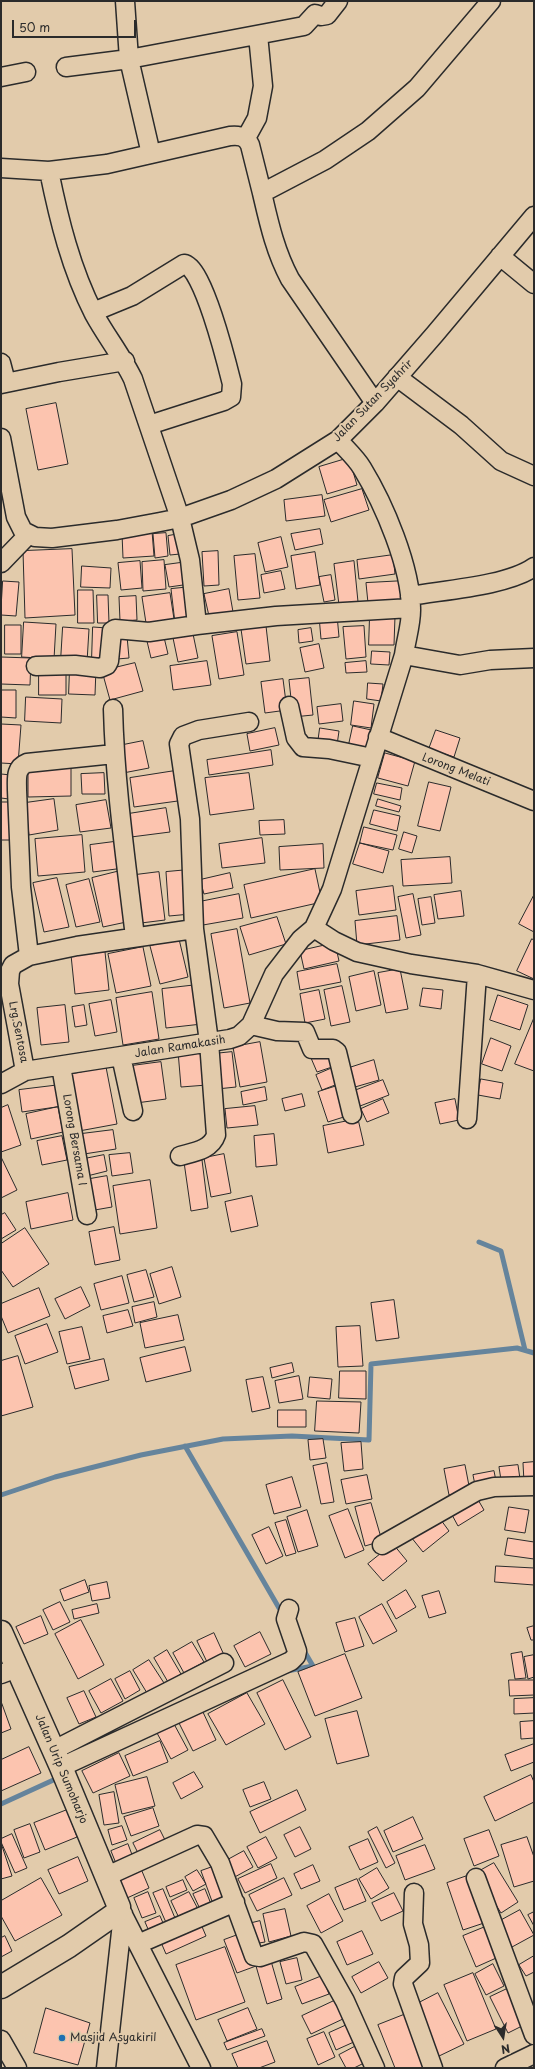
<!DOCTYPE html>
<html>
<head>
<meta charset="utf-8">
<style>
  body { margin:0 }
  #map { position:relative; width:535px; height:2069px; overflow:hidden; background:#e2cbab; font-family:"Playpen Sans",sans-serif }
  canvas { display:block }
  .frame { position:absolute; inset:0; border:2px solid #2b2b2b; pointer-events:none }
  .north { position:absolute; left:483px; top:2017px; width:40px; height:40px; -webkit-text-stroke:3px #e2cbab; paint-order:stroke; rotate:168deg; font-size:11px; font-weight:700; line-height:16px; text-align:center; color:#2b2b2b }
  .north::after { content:''; display:block; margin:auto; width:14px; height:18px; background:#2b2b2b; clip-path:polygon(50% 0,100% 100%,50% 72%,0 100%) }
  .scale { position:absolute; left:12px; top:20px; width:124px; height:18px; box-sizing:border-box; border:2px solid #2b2b2b; border-top:0; padding-left:5px; font-size:12px; line-height:14px; white-space:nowrap; color:#2b2b2b; -webkit-text-stroke:3px #e2cbab; paint-order:stroke }
</style>
</head>
<body>
<div id="map">
<canvas width="535" height="2069"></canvas>
<div class="frame"></div>
<div class="north">N</div>
<div class="scale">50 m</div>
</div>
<script>
const c = document.querySelector('canvas').getContext('2d');
c.lineJoin = 'round';
function strokePath(path, color, width, dash) { c.strokeStyle = color; c.lineWidth = width; c.lineCap = dash ? 'butt' : 'round'; c.setLineDash(dash || []); c.stroke(path); }
function fillPath(path, color) { c.fillStyle = color; c.fill(path, 'evenodd'); }
function drawText(font, color, halo, rows, align = 'center') {
  c.font = font + ' "Playpen Sans",sans-serif'; c.lineWidth = 4; c.setLineDash([]); c.textBaseline = 'middle'; c.strokeStyle = halo; c.fillStyle = color; for (const [text, x, y, turn = 0] of rows) {
    c.save(); c.translate(x, y); c.rotate((+turn || 0) * Math.PI / 180); c.textAlign = isNaN(turn) ? turn : align; if (halo) c.strokeText(text, 0, 0); c.fillText(text, 0, 0); c.restore();
  }
}
const stream = new Path2D(`
  M479,1242L501,1251L525,1350
  M185,1446L279,1608
  M1,1495L55,1477L141,1455L223,1439L292,1436L369,1440L371,1364L517,1348L534,1353
  M287,1671L313,1666L303,1649
  M1,1804L60,1777`);
const building = new Path2D(`
  M56,403L68,464L38,470L26,409Z
  M349,458L357,485L327,494L319,467Z
  M362,489L369,510L331,522L324,500Z
  M322,495L325,516L286,521L284,500Z
  M320,529L323,544L295,550L291,534Z
  M152,531L154,556L123,558L122,533Z
  M166,533L168,556L155,558L153,534Z
  M179,534L180,554L170,555L168,536Z
  M281,537L288,567L265,572L258,543Z
  M72,549L75,615L25,618L23,551Z
  M218,551L219,585L204,586L202,552Z
  M315,552L320,585L296,589L291,556Z
  M255,554L260,598L238,600L234,556Z
  M393,555L395,574L359,579L357,560Z
  M164,560L166,589L143,591L142,562Z
  M140,561L142,588L121,590L118,563Z
  M354,561L358,602L339,605L334,564Z
  M187,562L190,584L169,587L165,565Z
  M82,566L111,568L110,588L81,587Z
  M281,571L285,589L264,593L261,575Z
  M331,575L335,600L324,602L319,577Z
  M3,581L19,582L16,616L1,615Z
  M404,581L406,601L368,603L366,583Z
  M191,587L195,620L175,623L171,589Z
  M229,589L233,612L209,616L204,594Z
  M78,590H93L94,623H78Z
  M170,593L174,619L146,623L142,597Z
  M97,595H108L109,623H98Z
  M136,596L137,620L120,621L119,597Z
  M337,615L339,637L321,639L319,616Z
  M370,615L395,616L394,645H369Z
  M24,622L56,624L54,659L22,657Z
  M5,625H21V654H5Z
  M266,626L270,661L246,664L241,629Z
  M364,626L366,657L346,659L343,627Z
  M63,627L89,629L87,662L61,660Z
  M93,627L107,628L106,658H92Z
  M311,628L313,641L299,643L298,630Z
  M192,629L198,658L178,662L172,633Z
  M237,632L244,675L219,679L212,636Z
  M163,633L168,654L151,658L146,637Z
  M127,636L129,658L117,659L115,637Z
  M319,644L324,668L305,672L300,648Z
  M372,651L390,652L389,665L371,664Z
  M1,657L31,658L30,685L1,684Z
  M207,661L211,685L173,690L170,666Z
  M366,661L367,672L346,673L345,663Z
  M135,663L143,691L110,700L102,671Z
  M70,667L96,668L95,695L69,694Z
  M39,669H66V695H39Z
  M309,678L313,715L293,717L289,680Z
  M283,679L287,710L265,713L261,682Z
  M368,683L383,684L381,701L367,699Z
  M1,690H16V718L1,717Z
  M26,697L62,699L61,723L25,721Z
  M354,701L374,704L371,728L351,725Z
  M341,704L343,721L319,724L317,707Z
  M1,724L21,725L18,764L1,763Z
  M353,726L376,731L372,754L348,749Z
  M275,728L279,745L250,751L247,734Z
  M320,728L339,731L337,745L318,743Z
  M436,730L460,738L454,757L429,749Z
  M143,741L149,768L123,773L118,746Z
  M271,750L273,765L209,775L207,760Z
  M385,753L415,761L408,786L378,778Z
  M71,766V796L28,797V767Z
  M181,770L185,800L134,807L130,778Z
  M104,773L105,794H82L81,774Z
  M249,773L254,809L210,815L205,778Z
  M1,774L11,775L9,799L1,798Z
  M429,782L451,787L440,831L418,826Z
  M377,783L402,788L400,800L374,794Z
  M54,799L58,830L29,835L25,803Z
  M378,799L401,806L399,812L376,806Z
  M106,800L111,828L80,832L76,805Z
  M1,802H14L13,840H1Z
  M166,808L170,832L131,837L128,814Z
  M374,810L400,816L397,831L370,824Z
  M284,820L285,834L260,835L259,821Z
  M364,827L397,835L393,850L360,843Z
  M404,832L417,836L412,853L399,849Z
  M82,835L85,872L38,876L35,839Z
  M262,838L265,863L222,868L219,844Z
  M121,841L124,868L93,872L90,845Z
  M360,843L389,851L383,873L353,864Z
  M323,844L324,868L280,870L279,847Z
  M450,857L452,883L403,886L401,860Z
  M315,869L322,902L251,918L244,885Z
  M188,870L191,914L169,916L166,872Z
  M120,871L131,921L103,927L92,878Z
  M159,872L165,920L141,923L135,875Z
  M230,873L233,888L204,894L200,880Z
  M57,878L69,927L44,932L33,883Z
  M89,879L100,922L76,927L66,885Z
  M393,886L396,910L359,915L356,891Z
  M461,891L464,916L438,919L434,895Z
  M239,894L243,918L203,925L199,902Z
  M413,894L421,935L406,938L398,897Z
  M534,895V932L519,924Z
  M431,897L435,923L422,925L418,899Z
  M397,916L400,940L357,945L355,921Z
  M277,917L286,944L249,955L240,927Z
  M237,929L250,1003L224,1008L211,934Z
  M179,939L188,977L160,984L150,946Z
  M532,939L534,940V979L517,971Z
  M335,943L339,961L304,969L300,951Z
  M143,947L151,986L116,993L108,954Z
  M105,952L109,990L75,994L71,955Z
  M337,964L341,982L300,990L297,972Z
  M400,969L408,1009L386,1013L378,973Z
  M374,971L381,1005L356,1011L349,977Z
  M197,985L202,1024L166,1028L162,989Z
  M342,986L350,1022L331,1026L324,990Z
  M423,988L443,990L441,1009L420,1006Z
  M319,990L325,1019L305,1023L300,994Z
  M152,992L159,1039L123,1045L116,998Z
  M498,995L528,1005L520,1030L490,1020Z
  M111,1000L117,1032L95,1036L89,1004Z
  M65,1005L69,1042L41,1045L37,1008Z
  M84,1005L87,1025L75,1027L72,1007Z
  M534,1018V1071L515,1064Z
  M491,1038L511,1046L502,1071L482,1064Z
  M260,1042L267,1082L240,1087L233,1047Z
  M205,1049L207,1085L181,1087L178,1051Z
  M329,1051L335,1066L317,1072L311,1058Z
  M232,1052L236,1087L217,1089L213,1054Z
  M374,1060L379,1080L355,1087L349,1068Z
  M161,1062L166,1099L136,1103L131,1066Z
  M337,1066L343,1082L322,1090L316,1075Z
  M106,1067L117,1124L79,1131L68,1075Z
  M481,1079L503,1083L500,1099L478,1095Z
  M383,1080L389,1095L360,1106L354,1091Z
  M60,1085L63,1106L22,1112L19,1090Z
  M340,1085L350,1115L328,1122L318,1092Z
  M265,1087L267,1100L243,1105L241,1092Z
  M302,1094L305,1106L285,1111L282,1099Z
  M383,1099L389,1113L367,1122L361,1109Z
  M455,1099L459,1120L440,1124L435,1103Z
  M8,1105L21,1145L1,1152V1108Z
  M255,1106L258,1125L227,1128L225,1109Z
  M58,1107L63,1132L31,1139L26,1114Z
  M358,1119L364,1145L328,1153L323,1126Z
  M113,1130L116,1149L84,1154L81,1134Z
  M274,1134L277,1165L256,1167L254,1136Z
  M62,1136L67,1160L42,1165L37,1141Z
  M130,1153L133,1173L112,1176L109,1155Z
  M224,1154L231,1193L211,1197L204,1158Z
  M104,1155L107,1171L83,1177L79,1160Z
  M1,1157L17,1190L1,1198Z
  M202,1160L208,1208L191,1211L184,1162Z
  M107,1176L112,1207L89,1211L84,1180Z
  M150,1180L157,1228L120,1234L113,1186Z
  M68,1193L73,1220L31,1229L26,1202Z
  M252,1196L258,1226L231,1232L225,1202Z
  M5,1213L16,1230L1,1239V1215Z
  M114,1227L120,1260L95,1265L89,1232Z
  M25,1228L49,1264L13,1287L1,1270V1244Z
  M172,1267L181,1297L159,1304L150,1274Z
  M146,1270L154,1297L134,1302L127,1275Z
  M122,1276L129,1303L101,1310L94,1284Z
  M81,1287L90,1306L65,1319L55,1299Z
  M39,1288L50,1316L8,1333L1,1316V1304Z
  M394,1300L399,1338L376,1341L371,1303Z
  M154,1302L157,1317L135,1323L132,1307Z
  M128,1310L133,1326L107,1333L103,1316Z
  M178,1315L184,1340L145,1348L140,1323Z
  M47,1324L58,1352L25,1364L15,1336Z
  M360,1326L363,1366L338,1367L336,1327Z
  M82,1327L90,1359L67,1364L59,1332Z
  M185,1347L191,1371L146,1382L140,1358Z
  M18,1356L33,1407L1,1416V1361Z
  M104,1359L109,1380L75,1389L69,1367Z
  M292,1363L294,1372L272,1378L270,1368Z
  M340,1371H366V1399L339,1398Z
  M299,1376L303,1399L279,1403L275,1381Z
  M263,1377L270,1408L252,1412L246,1380Z
  M310,1377L332,1379L330,1399L308,1397Z
  M317,1401L361,1402L359,1433L315,1431Z
  M278,1410H306V1427H278Z
  M323,1439L326,1458L310,1460L308,1440Z
  M361,1442L363,1469L344,1471L341,1443Z
  M534,1462V1482H524L523,1463Z
  M327,1463L334,1502L321,1504L313,1466Z
  M465,1465L470,1491L449,1495L444,1469Z
  M518,1465L520,1479L501,1480L499,1467Z
  M494,1471L496,1481L475,1485L473,1475Z
  M367,1475L372,1499L346,1504L341,1480Z
  M292,1477L301,1507L274,1514L266,1485Z
  M477,1498L484,1510L458,1526L451,1513Z
  M371,1503L382,1541L365,1546L355,1507Z
  M509,1507L529,1510L525,1533L505,1530Z
  M348,1509L364,1550L345,1558L329,1516Z
  M307,1510L318,1546L298,1552L287,1517Z
  M438,1516L449,1531L423,1552L411,1537Z
  M286,1520L296,1553L286,1556L275,1523Z
  M269,1527L283,1556L266,1564L252,1535Z
  M508,1538L534,1542V1559L505,1555Z
  M393,1544L407,1561L383,1581L368,1564Z
  M496,1566L534,1568V1585L495,1582Z
  M85,1580L89,1592L64,1601L60,1590Z
  M107,1582L110,1598L92,1601L89,1586Z
  M406,1590L416,1607L396,1619L387,1602Z
  M439,1591L446,1613L429,1618L422,1596Z
  M60,1602L70,1622L53,1630L43,1610Z
  M97,1604L99,1613L74,1619L72,1610Z
  M382,1604L397,1631L373,1644L359,1617Z
  M41,1616L48,1634L24,1644L16,1627Z
  M355,1618L364,1646L345,1652L336,1623Z
  M81,1620L104,1665L78,1679L55,1634Z
  M534,1626V1640H531L527,1628Z
  M260,1632L271,1654L245,1667L234,1646Z
  M214,1633L224,1655L207,1662L197,1641Z
  M192,1642L204,1662L184,1673L173,1653Z
  M167,1650L181,1674L168,1682L154,1658Z
  M522,1652L526,1678L515,1679L511,1654Z
  M345,1654L362,1698L315,1716L298,1672Z
  M534,1655V1677L528,1679L524,1657Z
  M149,1660L164,1683L147,1693L133,1670Z
  M130,1671L140,1690L125,1699L115,1679Z
  M111,1679L123,1701L101,1713L89,1691Z
  M283,1680L311,1737L285,1750L257,1693Z
  M509,1680H534V1695L510,1696Z
  M84,1691L96,1717L79,1724L67,1698Z
  M247,1693L265,1724L226,1745L208,1714Z
  M534,1698V1713L514,1714V1699Z
  M2,1704L11,1729L1,1733V1705Z
  M202,1710L216,1740L193,1751L178,1721Z
  M357,1711L369,1756L337,1764L325,1719Z
  M534,1721V1738L521,1739L520,1722Z
  M174,1724L188,1750L171,1759L157,1733Z
  M160,1741L168,1762L133,1776L125,1756Z
  M534,1744V1762L511,1771L505,1755Z
  M29,1747L41,1773L1,1791V1760Z
  M119,1753L130,1776L93,1793L82,1771Z
  M194,1772L203,1787L181,1799L173,1783Z
  M531,1775L534,1782V1802L495,1821L484,1797Z
  M147,1777L155,1806L122,1814L115,1785Z
  M264,1782L271,1799L250,1807L243,1790Z
  M297,1790L306,1810L260,1833L250,1812Z
  M114,1792L119,1823L104,1825L99,1795Z
  M153,1808L159,1826L131,1836L124,1817Z
  M67,1810L77,1837L45,1850L34,1823Z
  M413,1817L423,1839L393,1852L384,1831Z
  M30,1824L40,1852L24,1858L14,1830Z
  M122,1826L127,1840L112,1845L108,1830Z
  M300,1827L311,1849L295,1857L284,1835Z
  M377,1827L395,1863L386,1868L368,1832Z
  M160,1830L167,1844L140,1857L133,1843Z
  M489,1830L499,1856L474,1866L464,1839Z
  M12,1834L27,1868L15,1873L1,1842V1839Z
  M266,1837L277,1858L258,1868L247,1847Z
  M527,1837L534,1857V1881L514,1887L501,1845Z
  M368,1839L378,1862L360,1870L349,1847Z
  M1,1843L12,1876L1,1879Z
  M128,1844L134,1860L117,1866L111,1851Z
  M425,1845L435,1869L405,1880L396,1856Z
  M244,1851L253,1867L231,1879L222,1863Z
  M78,1857L88,1881L59,1894L48,1870Z
  M494,1863L518,1902L501,1913L476,1873Z
  M139,1864L149,1888L127,1898L117,1874Z
  M271,1864L277,1878L245,1893L238,1879Z
  M218,1865L230,1898L213,1904L201,1871Z
  M313,1865L320,1881L301,1889L294,1874Z
  M377,1868L389,1888L371,1899L359,1879Z
  M197,1870L206,1884L193,1891L185,1877Z
  M467,1876L484,1923L463,1930L447,1883Z
  M41,1878L62,1915L15,1941L1,1916V1901Z
  M284,1878L292,1895L257,1911L249,1895Z
  M357,1879L366,1901L344,1910L335,1888Z
  M183,1880L187,1890L170,1897L166,1887Z
  M163,1889L177,1923L168,1927L153,1893Z
  M205,1889L211,1904L200,1909L193,1894Z
  M148,1892L156,1913L142,1918L134,1898Z
  M189,1892L199,1911L180,1920L171,1901Z
  M394,1893L403,1911L381,1921L372,1903Z
  M329,1894L343,1921L321,1933L307,1906Z
  M285,1909L291,1936L269,1942L263,1914Z
  M520,1910L534,1935L512,1947L498,1922Z
  M534,1912V1926L528,1915Z
  M160,1916L166,1930L151,1936L145,1922Z
  M260,1921L265,1942L253,1944L248,1924Z
  M200,1922L206,1936L166,1954L160,1940Z
  M490,1925L503,1955L476,1967L463,1936Z
  M362,1931L373,1954L347,1965L337,1942Z
  M243,1933L256,1966L237,1973L224,1940Z
  M5,1936L12,1951L1,1957V1938Z
  M225,1947L245,2002L196,2020L176,1965Z
  M534,1956V1972L526,1976L519,1965Z
  M297,1958L302,1980L286,1984L280,1962Z
  M271,1961L282,1999L267,2004L256,1966Z
  M379,1962L388,1978L361,1993L352,1977Z
  M493,1964L504,1986L486,1995L475,1974Z
  M473,1973L496,2029L467,2041L444,1985Z
  M322,1976L329,1994L302,2004L295,1987Z
  M509,1988L526,2024L508,2033L490,1997Z
  M438,1993L464,2044L437,2057L411,2007Z
  M336,2000L345,2018L311,2034L302,2016Z
  M46,2008L90,2023L78,2065L34,2053Z
  M248,2008L257,2029L227,2041L218,2020Z
  M406,2014L427,2068H395L378,2025Z
  M349,2024L356,2041L336,2050L329,2033Z
  M262,2029L265,2036L227,2050L224,2043Z
  M324,2032L335,2057L318,2065L307,2039Z
  M267,2041L275,2062L259,2068H238L232,2054Z
  M358,2045L366,2062L354,2068H346L339,2055Z`);
const street = new Path2D(`
  M125,1L129,59L151,154
  M66,67L129,59L304,26L315,14L321,16L327,15L338,1
  M1,77L26,72
  M246,138L257,118L263,86L258,35
  M1,168L49,171L107,164L230,136C239,135 246,136 250,145L262,193L325,160L368,131L417,88L491,1
  M49,171C59,220 71,269 94,314C106,336 122,356 133,379L180,518L190,560L197,625
  M262,193C269,223 275,251 290,279L375,403
  M500,256L534,284
  M93,312L132,296L184,264C203,266 227,364 232,384L231,397L224,401L149,425
  M1,363L6,382
  M397,377L461,425L501,461L534,476
  M1,384L59,372L125,361
  M1,438L16,517L23,531L35,537L52,538L117,530L160,522L180,518L231,500L276,479L338,440L375,403L435,334L534,216
  M1,563L28,535
  M410,596C443,590 507,586 534,567
  M404,655L460,665L490,660L534,658
  M36,666L75,665L100,668L107,665L109,661L112,631L115,629L149,632L197,625L276,616L411,608
  M289,706L296,738L303,747L329,749L372,758
  M113,709C115,786 126,861 135,937
  M378,737L534,801
  M314,928L334,941L357,952L411,964L477,974L534,990
  M29,956L21,887L17,790C17,778 15,768 27,763L114,754
  M251,1025L277,1031L305,1032L312,1049H333L337,1052L352,1114
  M121,1056L133,1111
  M61,1066L87,1215
  M25,1071L9,984L10,971L13,965L29,956L77,946L194,929
  M1,1084L25,1071L230,1039L239,1036L251,1025L274,974L301,939L314,928L332,889L404,655C406,640 411,625 411,610C411,567 384,504 362,468C356,458 346,449 338,440
  M467,1119L477,974
  M180,1156C194,1152 211,1150 216,1135L209,1042L194,929L190,819L179,744L183,736L199,730L249,722
  M382,1545L477,1491L494,1487L534,1486
  M1,1674L17,1668
  M54,1750L224,1663
  M61,1767L291,1661L296,1656L297,1651L286,1619L289,1609
  M107,1876L197,1835L204,1836L220,1863L254,1956L260,1957L304,1942L313,1944L345,2001L375,2068
  M476,1878L534,2035
  M414,1893L413,1924L419,1945L420,1963L404,1978L403,1984L433,2068
  M119,1907L201,2068
  M138,1944L235,1902
  M1,2040L17,2068
  M106,2068L123,1914
  M505,2068L534,2054`);
const secondary = new Path2D(`
  M1,1632L61,1767L119,1907L115,1914L69,1946L1,1987`);
const markers = [
  [62,2038,4,"#1f6fb2"]
];
const streetNames = [
  ["Jalan Sutan Syahrir",373,401,-46],
  ["Lorong Melati",456,770,21],
  ["Lrg.Sentosa",18,1032,79],
  ["Jalan Ramakasih",180,1047,-9],
  ["Lorong Bersama I",74,1140,80],
  ["Jalan Urip Sumoharjo",61,1769,67]
];
const poiNames = [
  ["Masjid Asyakiril",70,2038]
];
strokePath(stream, '#65849c', 5);
fillPath(building, '#fcc4af');
strokePath(building, '#2b2b2b', 1);
strokePath(street, '#2b2b2b', 21);
strokePath(secondary, '#2b2b2b', 25);
strokePath(street, '#e2cbab', 18);
strokePath(secondary, '#e2cbab', 22);
for (const [x, y, r, color] of markers) { const dot = new Path2D(); dot.arc(x, y, r, 0, 2 * Math.PI); c.fillStyle = color; c.fill(dot); strokePath(dot, '#e2cbab', 1.5); }
drawText('11px', '#2b2b2b', '#e2cbab', streetNames);
drawText('11px', '#2b2b2b', '#e2cbab', poiNames, 'left');
</script>
</body>
</html>
